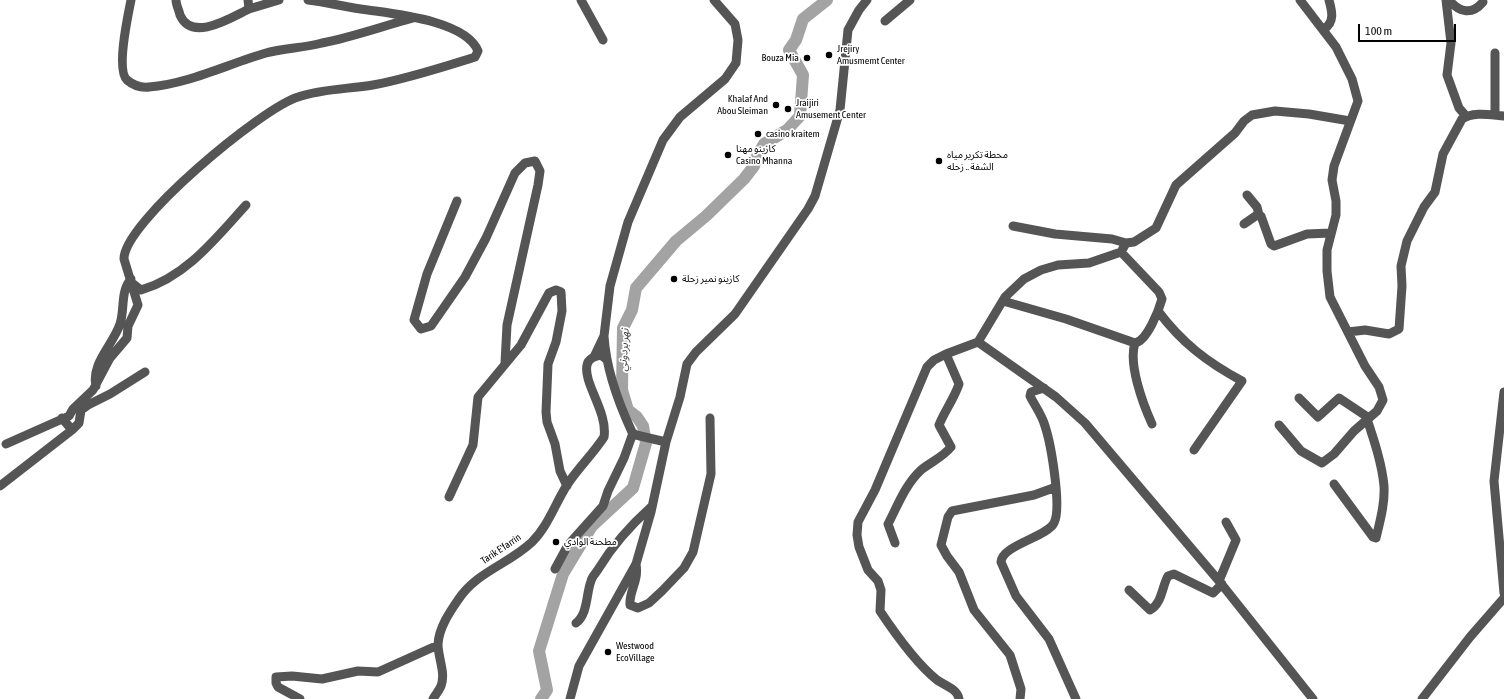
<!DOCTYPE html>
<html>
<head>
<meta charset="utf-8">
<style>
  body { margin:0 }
  #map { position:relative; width:1504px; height:699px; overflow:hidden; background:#fff; font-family:"Asap Condensed",sans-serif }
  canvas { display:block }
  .scale { position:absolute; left:1358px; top:24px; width:98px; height:18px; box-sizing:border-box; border:2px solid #000; border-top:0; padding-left:5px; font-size:12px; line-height:14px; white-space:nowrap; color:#000; -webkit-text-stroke:3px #fff; paint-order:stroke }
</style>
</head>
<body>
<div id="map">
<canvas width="1504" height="699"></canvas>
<div class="scale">100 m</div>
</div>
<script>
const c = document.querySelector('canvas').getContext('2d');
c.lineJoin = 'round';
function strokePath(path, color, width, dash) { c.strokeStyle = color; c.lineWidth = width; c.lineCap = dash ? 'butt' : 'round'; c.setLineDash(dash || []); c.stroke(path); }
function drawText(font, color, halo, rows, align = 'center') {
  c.font = font + ' "Asap Condensed","Noto Sans Arabic",sans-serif'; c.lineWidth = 3.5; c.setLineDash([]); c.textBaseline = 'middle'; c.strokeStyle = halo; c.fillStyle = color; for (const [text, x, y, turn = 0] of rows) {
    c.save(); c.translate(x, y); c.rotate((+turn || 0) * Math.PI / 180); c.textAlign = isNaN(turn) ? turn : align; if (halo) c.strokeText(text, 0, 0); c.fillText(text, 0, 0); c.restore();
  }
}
const river = new Path2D(`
  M541,699L547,690L539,651L563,574L592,526L633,488L646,443L643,426L637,417L628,410L622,390L623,328L632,310L636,288L676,241L706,216L744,179L754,166L757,156L764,144L787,130L800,116L803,75L789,50L796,40L803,19L827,0`);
const minor = new Path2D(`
  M131,0C128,15 116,70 127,80C134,86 140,88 149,87C188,84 228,64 266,53C284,48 304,48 322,43C353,37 383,26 413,18
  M176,0C176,5 179,10 180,15C192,43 232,17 249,9L248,0
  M581,0L603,40
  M1446,0L1451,43L1447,75L1459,108L1466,116
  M1449,0C1460,13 1472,15 1483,2
  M249,9L279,0
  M885,21L910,0
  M1324,29C1335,22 1332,11 1329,0
  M1495,53V115
  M1247,195L1257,207L1259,215
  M457,201L427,274L414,320L421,329L431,326L465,277L486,238L515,173L525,163L535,161L540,171L538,185L507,325L505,363
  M1244,224L1257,215L1261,216L1271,244L1274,246L1307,234L1330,233
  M1013,226L1055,234L1112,239L1126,243L1134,242L1156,228L1176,185L1235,133L1244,121L1252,115L1275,111L1309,114L1350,121
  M132,283L141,290C186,277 216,238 246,205
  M1003,301L1066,319L1135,343C1147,341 1159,310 1162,299L1159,292L1121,252
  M1158,311C1182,343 1207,362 1242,381L1194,450
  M1348,332L1365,330L1389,334L1399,329L1402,286L1401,266L1407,241L1424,207L1435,192L1443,154L1462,119C1473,111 1491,115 1504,116
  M604,336L610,286L628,222L663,140L680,117L725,79L736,63L738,40L735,24L714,0
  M978,342L1056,397L1085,423L1219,581L1313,699
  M1135,343C1128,364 1143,404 1152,424
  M594,357L604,336C606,369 618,402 632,432L636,435L666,442
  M96,386C91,363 113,345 120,324C125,309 120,292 131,279
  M1044,388L1031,392L1030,396C1035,406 1042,415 1045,426C1051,444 1062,508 1054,523C1047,537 1002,545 1001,562L1016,596L1049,639L1076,699
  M1504,392L1494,481L1504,593
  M1299,398L1318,417L1339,398L1369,418
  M1279,425L1301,451L1322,463L1334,454L1354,431L1377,411L1383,400L1379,387L1365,366L1330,297L1327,271V250L1336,215V201L1332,180L1334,166L1358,101L1352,79L1336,47L1300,0
  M72,430L79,423L81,410L88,405L110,394L145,372
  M6,444L69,416L73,409L93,390L110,358L127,338L128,326L138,305L124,259C123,223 262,108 298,97C321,89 348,89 373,85C406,79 440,68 472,58L475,57L478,51C466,21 396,14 368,10C348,8 328,2 308,0
  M1334,484L1373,537L1376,538C1380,521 1385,504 1384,486C1382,464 1374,440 1367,419
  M0,486L72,430L62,418
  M449,497L473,445L478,397L521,345L549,293L556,290L561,292L562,311L556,342L548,364L546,412L547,422L555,444L560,471L567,486
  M895,543L888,524C898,505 905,485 921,470C931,462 943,457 951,447L939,425C945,410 954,399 959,384L946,354
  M636,564C639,582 629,590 630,605L638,608L649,603L662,591L684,568L693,552L711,474L710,418
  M555,569L568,545L603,506L608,491L624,458L633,433
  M1219,581L1236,540L1226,522
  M1129,590L1150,610C1162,604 1162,586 1168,576L1174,574L1213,593L1222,584
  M576,623C588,614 586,594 591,581C592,576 597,572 599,568C613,545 631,525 651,507
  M300,699L278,687L276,683V677L292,676L322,679L358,671L378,672L438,645
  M433,699C435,695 439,691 441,686C446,673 438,658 438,644C439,628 449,613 458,600C476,572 509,564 532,542C548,526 555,504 567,485C578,468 593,454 604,437C608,412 583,383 587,365C588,359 595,356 601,355L606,359
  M570,699L579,666L636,564L651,512L666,442L680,397L687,364L696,352L735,314L808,209L815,196L840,110L848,30L859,10L867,0
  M959,699C958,689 944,685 937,680C917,664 894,632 880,611L881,590L878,581L868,570L859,547L857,535L858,522L875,490L927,367L934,360L946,354L978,342L1005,297L1024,279L1041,270L1058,265L1089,263L1121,252L1126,243
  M1020,699L1021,689L1010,655L974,610L959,572L947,556L941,545L948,517L952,511L1034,495L1056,487
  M1422,699L1470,637L1504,598`);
const markers = [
  [829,55,4,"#000"],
  [807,58,4,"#000"],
  [776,105,4,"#000"],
  [788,109,4,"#000"],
  [758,134,4,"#000"],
  [728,155,4,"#000"],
  [939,161,4,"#000"],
  [674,279,4,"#000"],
  [556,542,4,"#000"],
  [608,652,4,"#000"]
];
const poiNames = [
  ["Jrejiry",837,49],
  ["Amusmemt Center",837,61],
  ["Bouza Mia",799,58,"right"],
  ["Khalaf And",768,99,"right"],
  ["Abou Sleiman",768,111,"right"],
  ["Jraijiri",796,103],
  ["Amusement Center",796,115],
  ["casino kraitem",766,134],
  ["كازينو مهنا",736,149],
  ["Casino Mhanna",736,161],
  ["محطة تكرير مياه",947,155],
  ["الشفة .. زحله",947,167],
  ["كازينو نمير زحلة",682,279],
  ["مطحنة الوادي",564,542],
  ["Westwood",616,646],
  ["EcoVillage",616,658]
];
const streetNames = [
  ["Tarik E'farrin",501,549,-34]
];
const waterNames = [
  ["نهر بردوني",624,350,-87]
];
strokePath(river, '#a3a3a3', 12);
strokePath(minor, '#555', 9);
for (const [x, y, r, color] of markers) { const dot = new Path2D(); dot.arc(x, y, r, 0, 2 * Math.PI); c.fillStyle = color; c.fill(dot); strokePath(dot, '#fff', 1.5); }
drawText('10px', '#000', '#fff', poiNames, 'left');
drawText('10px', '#000', '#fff', streetNames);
drawText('italic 11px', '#444', '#fff', waterNames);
</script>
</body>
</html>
